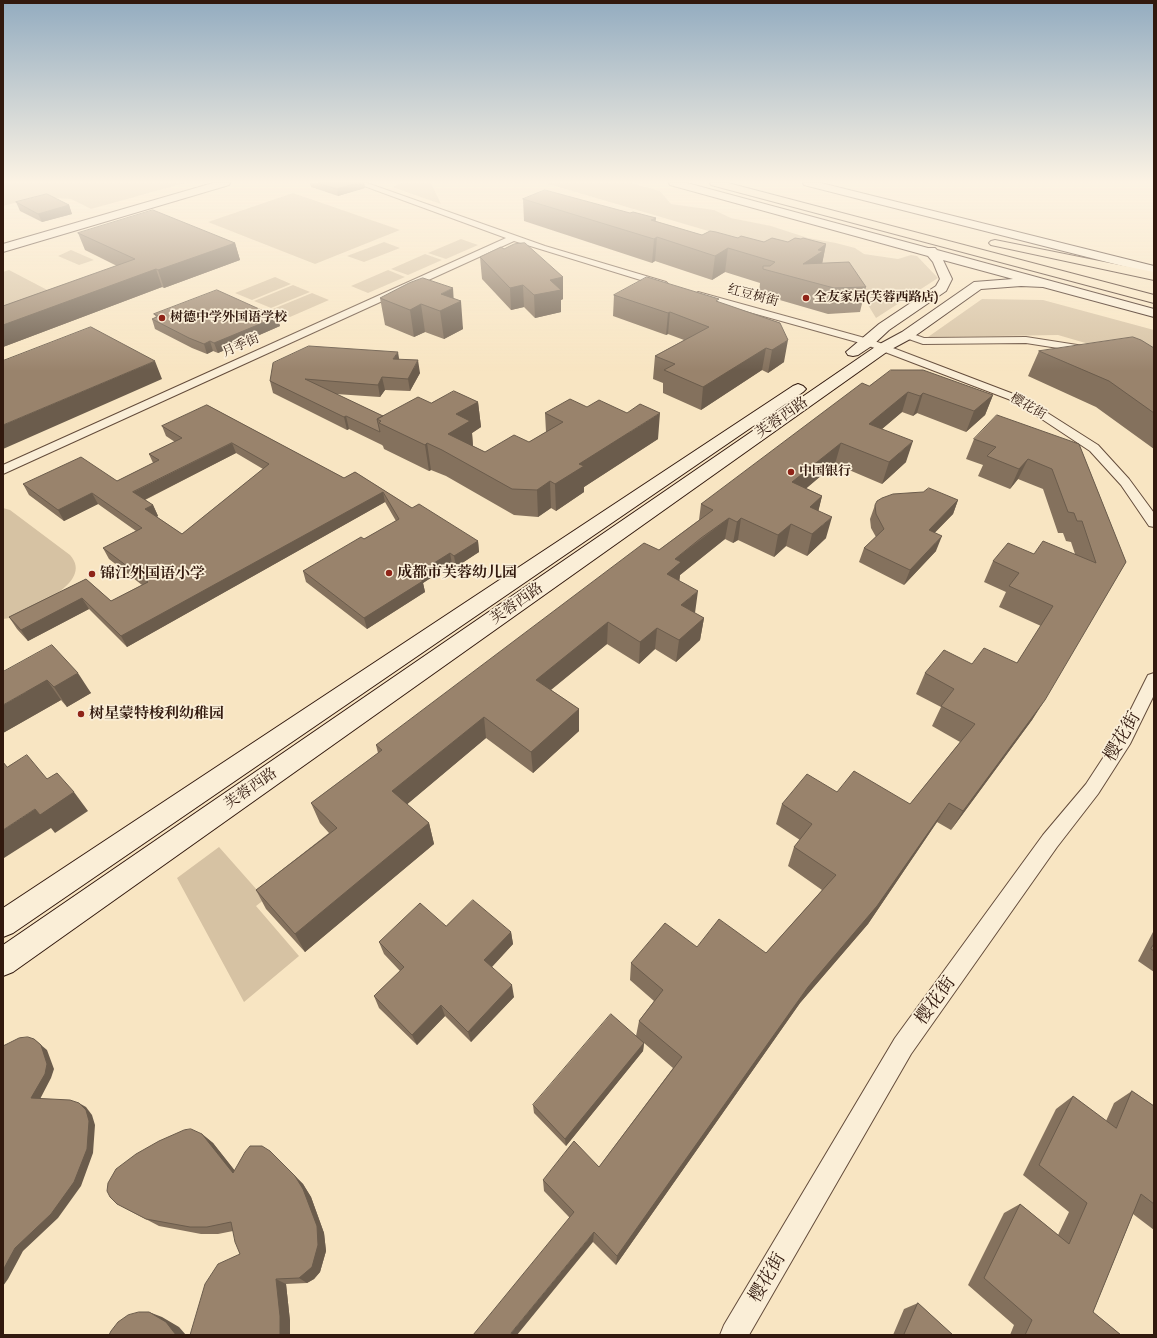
<!DOCTYPE html>
<html>
<head>
<meta charset="utf-8">
<style>
  body { margin:0 }
  #map { position:relative; width:1157px; height:1338px; overflow:hidden; background:#f8e5c2; font-family:"IM FELL Great Primer",serif }
  canvas { display:block }
  .frame { position:absolute; inset:0; border:4px solid #32190e; pointer-events:none }
</style>
</head>
<body>
<div id="map">
<canvas width="1157" height="1338"></canvas>
<div class="frame"></div>
</div>
<script>
const c = document.querySelector('canvas').getContext('2d');
c.lineJoin = 'round';
function fillPath(path, color) { c.fillStyle = color; c.fill(path, 'evenodd'); }
function strokePath(path, color, width, dash) { c.strokeStyle = color; c.lineWidth = width; c.lineCap = dash ? 'butt' : 'round'; c.setLineDash(dash || []); c.stroke(path); }
function drawText(font, color, halo, rows, align = 'center') {
  c.font = font + ' "IM FELL Great Primer","Noto Serif SC",serif'; c.lineWidth = 3.5; c.setLineDash([]); c.textBaseline = 'middle'; c.strokeStyle = halo; c.fillStyle = color; for (const [text, x, y, turn = 0] of rows) {
    c.save(); c.translate(x, y); c.rotate((+turn || 0) * Math.PI / 180); c.textAlign = isNaN(turn) ? turn : align; if (halo) c.strokeText(text, 0, 0); c.fillText(text, 0, 0); c.restore();
  }
}
const green = new Path2D(`
  M3,183H185L91,209L71,199L36,197L3,206Z
  M402,183H431L441,204L392,187Z
  M545,183H631L660,191L671,204L714,210L731,218L771,226L808,238L836,243L855,248L864,254L898,259L911,255L917,256L938,278L876,318L848,272Z
  M293,193L400,230L315,264L208,222Z
  M461,239L478,245L446,259L428,253Z
  M384,242L400,248L364,262L347,256Z
  M71,250L94,260L79,265L58,256Z
  M425,254L442,260L408,275L391,269Z
  M9,270L55,294L11,309L3,304V272Z
  M388,270L405,277L368,293L351,286Z
  M275,277L291,284L252,300L235,293Z
  M293,285L310,292L271,308L254,301Z
  M312,293L329,300L290,317L273,309Z
  M982,299L1043,300L1154,330V367L1144,360L1058,335L928,337Z
  M3,508L10,510L70,555C96,584 27,609 10,618L3,619Z
  M219,847L265,899L256,906L299,956L244,1002L177,878Z`);
const street = new Path2D(`
  M356,183H367L545,246L666,282L668,284L663,287L660,286L514,241L3,474V465L506,238Z
  M698,292L872,340L1024,398L1098,445L1129,479L1154,513V527L1149,526L1121,485L1090,451L1016,402L864,344L695,297L693,295Z
  M907,332L924,338L1026,337L1090,347L1095,350L1090,353L1026,343L923,344L903,337L902,335L903,333Z
  M1154,673V695L1130,744L1098,794L1057,847L911,1054L749,1335H720L724,1325L895,1038L1043,835L1086,784L1118,735L1148,675Z`);
const secondary = new Path2D(`
  M213,183H230L229,185L3,252V244Z
  M669,183H687L928,248H935L937,250L1154,309V317L1043,287L1021,286L981,289L912,338L888,351L13,972L3,976V945L878,345L902,332L974,282L1013,279L943,260L952,279L946,291L889,330L873,345L858,355L853,356L848,355L846,352L879,324L936,286L940,279L933,262L928,256L670,185Z
  M803,183H821L1154,266V274L804,185Z
  M798,384L803,386L806,389L803,392L13,933L3,937V908L793,386Z`);
const highway = new Path2D(`
  M710,183H728L1154,295V303L711,185Z
  M995,240L1154,272V280L991,245L989,243L991,241Z`);
const wall = new Path2D(`
  M310,183H364L365,188L338,196L311,187Z
  M523,199L630,213L656,218L655,221L702,235L738,238L764,242H788L801,239L826,244L822,264L866,287L860,312L828,314L759,294L760,283L725,272L712,280L655,261L652,263L524,221Z
  M16,202L69,205L72,214L42,222L20,211Z
  M78,233L235,243L240,260L164,288L162,287L3,347V306L117,266L85,250Z
  M480,257L563,277V299L561,300V312L535,318L524,307L511,310L482,279Z
  M614,295L718,302L780,323L784,362L768,373L762,370L701,410L663,393V383L653,379L655,356L684,340L668,334L666,335L613,316Z
  M380,298H454L463,329L444,339L425,332L414,337L385,325Z
  M154,314L277,317L280,326L218,353L213,351L207,354L192,348L155,329L152,319L156,317Z
  M1154,348V449L1096,407L1028,376L1039,351Z
  M399,359L420,373L410,391L385,390L380,397L336,394L383,416L431,403L478,402L481,427L472,433L473,446L485,452L529,442L546,432L545,413L658,439L584,487V492L556,511L551,508L538,517L514,515L446,476L431,470L429,471L384,449L383,446L382,445L349,429L347,430L273,393L270,381Z
  M869,386L993,395L985,415L966,432L917,413L913,416L902,412L882,429L906,462L882,484L835,464L806,488L822,496L818,511L826,538L807,556L786,546L774,557L738,540L733,543L725,539L680,575L679,581L694,613L704,618L700,640L676,662L655,649L639,664L607,644L551,690L579,709V731L533,773L486,738L407,804L429,823L434,844L305,952L266,909L256,890L329,833L320,823L311,803L378,753L376,745L659,550L699,520L701,504Z
  M207,405L344,478L355,472L412,508L478,541L479,552L456,567L452,564L423,583L425,592L367,629L306,582L303,571L364,539L396,521L385,502L127,647L89,609L28,641L17,629L9,617L86,579L111,601L142,585L109,559L103,548L136,531L98,504L64,521L29,495L23,484L117,481L153,463L149,454L175,442L166,436L162,426ZM236,453L263,469L182,534L157,517L158,516L153,505L145,500Z
  M974,439L1079,444L1126,562L1032,720L951,830L937,822L868,924L800,1003L616,1265L593,1242L544,1191L543,1180L599,1167L673,1068L644,1043L643,1051L566,1146L534,1113L533,1105L636,1036L639,1021L654,1001L630,980L631,963L697,947L766,953L822,890L788,866L794,847L800,840L776,824L782,804L837,792L910,804L960,742L932,726L941,707L916,694L925,673L972,664L1017,663L1041,626L999,607L1006,592L984,582L993,561L1034,554H1075L1071,542L1066,541L1063,533H1058L1043,489L1018,479L1010,489L978,476L983,465L966,459Z
  M958,500L953,514L934,533L936,551L904,585L859,562L864,548L876,537L871,528L870,519L875,505Z
  M52,645L91,693L67,707L61,700L3,733Z
  M446,926L511,932L513,944L492,967L514,997L471,1042L445,1016L417,1045L379,1008L374,996L400,971L384,954L379,942Z
  M1154,930V972L1138,961Z
  M1132,1091L1154,1106V1230L1133,1214L1093,1312L1121,1335H1010L1014,1325L968,1285L1004,1213L1020,1204L1058,1235L1069,1212L1023,1175L1056,1109L1073,1096L1106,1121L1114,1103Z
  M202,1134L213,1143L235,1171L270,1151L303,1184L311,1197L324,1233L326,1251L320,1272L314,1279L307,1283L286,1284L290,1321V1335H190L240,1254L233,1231L218,1234H201L159,1226L117,1204Z
  M918,1303L953,1335H893L904,1309Z`);
const shadedWall = new Path2D(`
  M357,183H364L365,188L338,196L337,189Z
  M69,205L72,214L42,222L38,214Z
  M656,218L654,239L657,237L655,261L652,263L654,239L651,220Z
  M235,243L240,260L164,288L158,270Z
  M826,244L821,269L803,264L818,250Z
  M728,248L725,272L712,280L715,256Z
  M156,269L162,287L3,347V325Z
  M563,277V299L561,300V312L535,318L534,295L550,280Z
  M523,285L524,307L511,310L510,288Z
  M453,288L454,304L461,301L463,329L444,339L440,311L441,294Z
  M421,304L425,332L414,337L410,310Z
  M670,312L668,334L666,335L668,313Z
  M277,317L280,326L218,353L214,343Z
  M788,340L784,362L768,373L772,350Z
  M210,341L213,351L207,354L204,344Z
  M766,348L762,370L701,410L703,387Z
  M398,352L400,364L393,359Z
  M418,360L420,373L410,391L408,379Z
  M155,361L162,379L3,449V425Z
  M382,377L385,390L380,397L378,385Z
  M908,392L902,412L863,445L869,424Z
  M923,393L917,413L913,416L920,396Z
  M993,395L985,415L966,432L974,411Z
  M478,402L481,427L472,433L473,447L448,434L456,414Z
  M660,413L658,439L584,487V492L556,511L555,484L579,464Z
  M346,416L349,429L347,430L344,417Z
  M913,441L906,462L882,484L889,462Z
  M232,443L236,453L138,503L133,492Z
  M427,443L431,470L429,471L425,445Z
  M841,443L835,464L788,504L792,482Z
  M1028,459L1018,479L1010,489L1019,469Z
  M550,481L551,508L538,517L537,490Z
  M383,492L385,502L127,647L121,636Z
  M92,493L98,504L64,521L58,510Z
  M822,496L817,517L810,507Z
  M958,500L953,514L923,545L929,530Z
  M153,505L158,516L150,520L145,509Z
  M832,517L826,538L807,556L812,534Z
  M729,518L725,539L680,575L679,584L667,574L675,559Z
  M741,518L738,540L733,543L737,522Z
  M791,524L786,546L774,557L778,535Z
  M942,536L936,551L904,585L910,570Z
  M478,541L479,552L456,567L454,556Z
  M450,553L452,564L423,583L425,592L367,629L364,618L415,575Z
  M698,591L695,613L681,605Z
  M82,598L89,609L28,641L21,630Z
  M704,618L700,640L676,662L679,640Z
  M608,622L607,644L537,701L536,680Z
  M657,628L655,649L639,664L640,642Z
  M78,673L91,693L67,707L54,687Z
  M47,680L61,700L3,733V705Z
  M1045,700L1032,720L951,830L963,811Z
  M579,709V731L533,773L531,752Z
  M484,717L486,738L398,812L392,791Z
  M74,792L88,811L55,833L51,828L4,858L3,857V830L35,809Z
  M949,803L937,822L868,924L800,1003L616,1265L617,1256L808,987Z
  M429,823L434,844L305,952L295,934Z
  M511,932L513,944L487,972L484,960Z
  M512,985L514,997L471,1042L468,1032Z
  M441,1005L445,1016L417,1045L412,1035Z
  M34,1039L47,1050L54,1069L51,1078L38,1103L31,1098Z
  M644,1043L643,1051L566,1146L565,1139Z
  M79,1103L86,1107L92,1115L95,1125L93,1153L81,1186L58,1218L23,1251L8,1279L3,1286V1270Z
  M202,1134L213,1143L243,1181L233,1173Z
  M295,1176L303,1184L311,1197L324,1233L326,1251L320,1272L314,1279L307,1283L299,1278Z
  M594,1232L593,1242L517,1335H512L511,1333Z
  M276,1279L286,1284L290,1321V1335H280Z
  M149,1312L162,1317L179,1327L186,1335H176Z`);
const building = new Path2D(`
  M318,183H357L337,189Z
  M545,190L630,213L633,212L656,218L651,220L702,235L710,231L716,232L738,238L741,236L764,242L772,238L788,242L795,238L801,239L803,238L826,244L818,250L823,251L803,264L849,262L866,287L834,288L763,269V266H770L775,262L728,248L715,256L657,237L654,239L523,199Z
  M47,194L69,205L38,214L16,202Z
  M153,210L235,243L158,270L156,269L3,325V306L135,259L78,233Z
  M525,243L563,277L550,280L561,290L534,295L523,285L510,288L480,257L501,247L504,249L514,244Z
  M647,277L719,299L716,301L780,323L788,340L772,350L766,348L703,387L664,370L675,364L655,356L709,327L670,312L668,313L614,295Z
  M423,278L453,288L441,294L461,301L440,311L421,304L410,310L380,298L409,283Z
  M217,290L277,317L214,343L210,341L204,344L189,338L152,319L159,316L154,314Z
  M91,327L155,361L3,425V361Z
  M1133,337L1141,340L1154,348V413L1109,381L1039,351Z
  M309,346L398,352L393,359L418,360L408,379L382,377L378,385L305,379L383,416L377,419L380,432L346,416L344,417L270,381L273,363Z
  M891,370H923L993,395L974,411L923,393L920,396L908,392L869,424L913,441L889,462L841,443L792,482L822,496L810,507L832,517L812,534L791,524L778,535L741,518L737,522L729,518L701,538L675,559L681,562L667,574L698,591L681,605L704,618L679,640L657,628L640,642L608,622L536,680L579,709L531,752L484,717L392,791L429,823L295,934L256,890L337,828L311,803L382,750L376,745L644,543L659,550L713,510L701,504L862,383L869,386Z
  M454,391L478,402L456,414L470,421L448,434L485,452L514,435L529,442L563,422L545,413L570,399L587,407L599,400L627,413L640,404L660,413L579,464L584,466L555,484L550,481L537,490L512,489L442,450L427,443L425,445L379,423L381,421L377,419L418,397L431,403Z
  M207,405L344,478L355,472L412,508L419,504L478,541L454,556L450,553L415,575L423,581L364,618L303,571L361,537L364,539L399,519L383,492L121,636L82,598L21,630L9,617L86,579L111,601L148,582L103,548L142,528L92,493L58,510L23,484L81,457L117,481L159,460L149,454L182,438L162,426ZM232,443L269,464L182,534L145,509L153,505L133,492Z
  M997,415L1079,444L1126,562L1045,700L963,811L949,803L877,906L808,987L617,1256L594,1232L511,1333L512,1335H473L574,1212L543,1180L574,1141L599,1167L682,1057L639,1021L663,990L631,963L665,923L697,947L719,919L766,953L836,875L794,847L812,824L782,804L807,774L837,792L854,771L910,804L975,724L941,706L954,689L925,673L944,650L972,664L984,648L1017,663L1053,606L1009,586L1019,573L993,561L1008,543L1034,554L1043,541L1096,563L1082,521H1077L1074,513L1068,512L1052,469L1028,459L1019,469L987,456L996,447L974,439Z
  M929,488L958,500L929,530L942,536L910,570L864,548L884,529L876,514L875,505L877,501L882,498L893,494L923,492Z
  M52,645L78,673L54,687L47,680L3,705V672Z
  M27,755L47,779L57,773L74,792L40,815L35,809L3,830V762L7,767Z
  M473,900L511,932L484,960L512,985L468,1032L441,1005L412,1035L374,996L404,967L379,942L420,903L446,926Z
  M1154,944V951L1151,949Z
  M611,1014L644,1043L565,1139L533,1105Z
  M28,1037L34,1039L41,1045L47,1064L45,1074L31,1098L70,1100L79,1103L86,1110L89,1121L87,1149L74,1182L51,1214L15,1248L3,1270V1046L19,1038Z
  M1132,1091L1154,1106V1204L1141,1194L1093,1312L1121,1335H1025L1032,1320L984,1278L1020,1204L1069,1244L1087,1203L1039,1165L1073,1096L1116,1128Z
  M191,1129L202,1134L233,1173L245,1152L250,1146H262L270,1151L295,1176L303,1189L317,1226L318,1245L312,1267L305,1273L299,1278L276,1279L280,1316V1335H190L205,1284L218,1264L240,1254L235,1242L231,1222L207,1227H190L146,1219L117,1204L110,1197L107,1191L108,1183L116,1169L136,1154L159,1141L184,1130Z
  M918,1303L953,1335H904Z
  M139,1312H149L166,1322L176,1335H109L111,1331L118,1322L128,1315Z`);
const markers = [
  [806,298,4,"#8f2418"],
  [162,318,4,"#8f2418"],
  [791,472,4,"#8f2418"],
  [389,573,4,"#8f2418"],
  [92,574,4,"#8f2418"],
  [81,714,4,"#8f2418"]
];
const farStreetnames = [
  ["红豆树街",753,296,15],
  ["月季街",241,346,-24],
  ["樱花街",1028,407,29]
];
const farPoinames = [
  ["全友家居(芙蓉西路店)",814,298],
  ["树德中学外国语学校",170,318],
  ["中国银行",799,472]
];
const streetNames = [
  ["芙蓉西路",782,418,-35],
  ["芙蓉西路",517,604,-35],
  ["芙蓉西路",251,789,-35]
];
const poiNames = [
  ["成都市芙蓉幼儿园",397,573],
  ["锦江外国语小学",100,574],
  ["树星蒙特梭利幼稚园",89,714]
];
const nearStreetnames = [
  ["樱花街",1123,737,-60],
  ["樱花街",936,1001,-54],
  ["樱花街",768,1278,-60]
];
fillPath(green, '#d6c2a3');
strokePath(street, '#644c3b', 2);
strokePath(secondary, '#32190e', 2);
strokePath(highway, '#32190e', 2);
fillPath(street, '#faeed7');
fillPath(secondary, '#faeed7');
fillPath(highway, '#f8e5c2');
fillPath(wall, '#84715d');
fillPath(shadedWall, '#6b5c4c');
fillPath(building, '#99836c');
strokePath(building, '#6b5c4c', 1);
const sky = c.createLinearGradient(0, 0, 0, 371);
sky.addColorStop(0, '#93acc0');
sky.addColorStop(0.49, '#fcf3e4');
sky.addColorStop(1, '#fcf3e400');
c.fillStyle = sky;
c.fillRect(0, 0, 1157, 371);
for (const [x, y, r, color] of markers) { const dot = new Path2D(); dot.arc(x, y, r, 0, 2 * Math.PI); c.fillStyle = color; c.fill(dot); strokePath(dot, '#faeed7', 1.5); }
drawText('13px', '#32190e', '#faeed7', farStreetnames);
drawText('bold 13px', '#32190e', '#faeed7', farPoinames, 'left');
drawText('15px', '#32190e', '#faeed7', streetNames);
drawText('bold 15px', '#32190e', '#faeed7', poiNames, 'left');
drawText('18px', '#32190e', '#faeed7', nearStreetnames);
</script>
</body>
</html>
